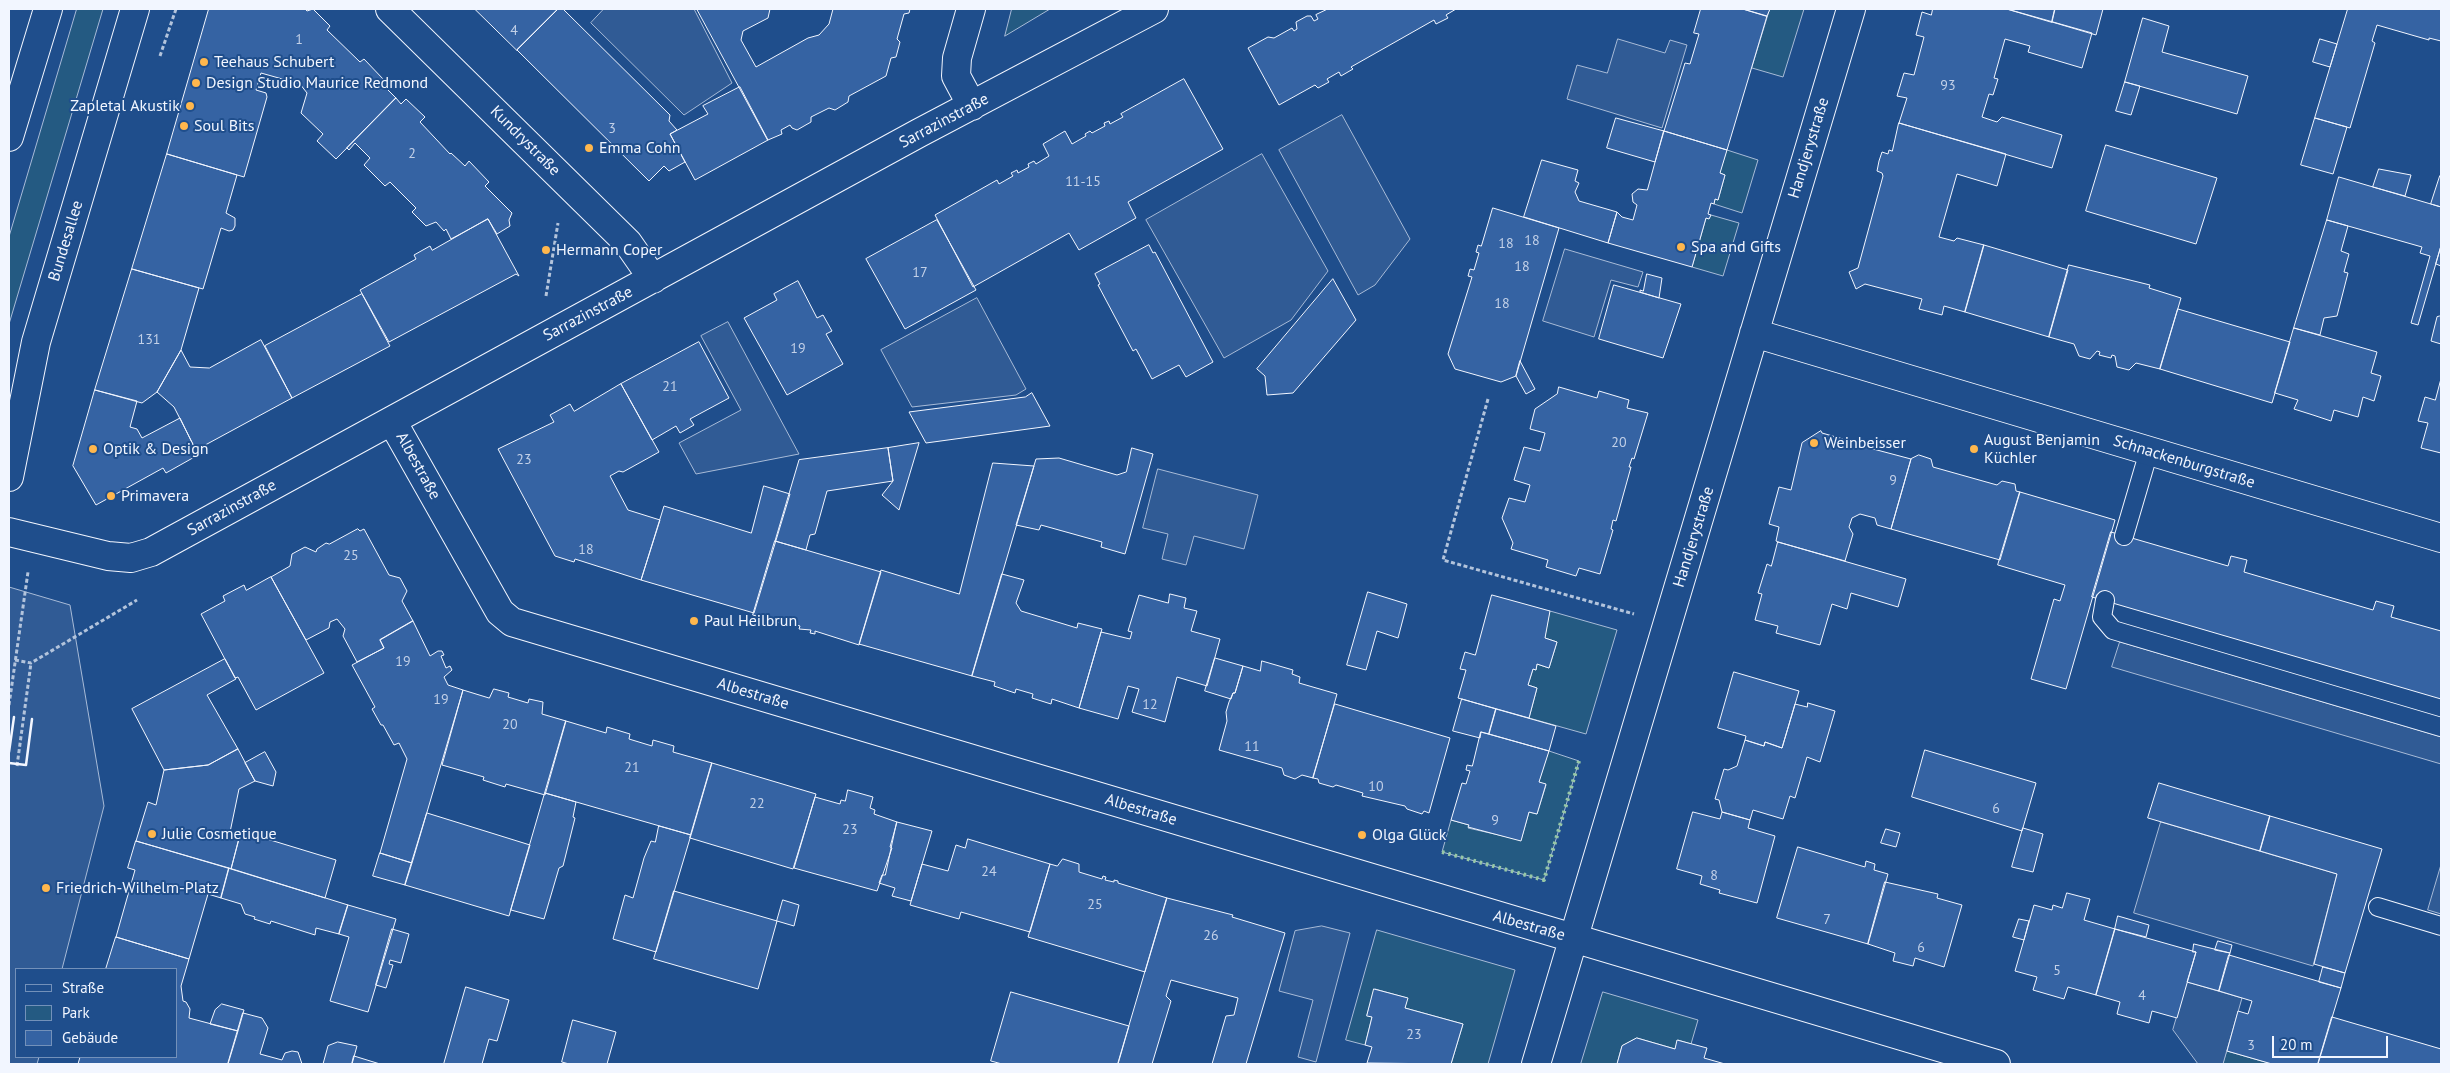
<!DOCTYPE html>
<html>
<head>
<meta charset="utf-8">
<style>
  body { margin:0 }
  #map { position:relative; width:2450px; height:1073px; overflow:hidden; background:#1f4e8c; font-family:"PT Sans",sans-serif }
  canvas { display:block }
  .frame { position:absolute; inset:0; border:10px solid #f2f6ff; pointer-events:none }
  .legend { position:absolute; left:15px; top:968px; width:162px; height:90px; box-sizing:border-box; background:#1f4e8c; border:1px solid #7391ba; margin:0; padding:6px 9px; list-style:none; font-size:15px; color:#f2f6ff }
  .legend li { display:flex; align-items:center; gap:10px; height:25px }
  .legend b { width:25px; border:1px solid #7391ba }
  .scale { position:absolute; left:2272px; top:1036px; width:116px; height:22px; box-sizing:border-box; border:2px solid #f2f6ff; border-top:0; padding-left:6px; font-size:15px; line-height:18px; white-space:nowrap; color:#f2f6ff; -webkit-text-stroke:4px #1f4e8c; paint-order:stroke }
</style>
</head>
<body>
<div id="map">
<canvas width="2450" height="1073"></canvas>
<div class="frame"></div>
<ul class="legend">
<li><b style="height:6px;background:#1f4e8c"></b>Straße</li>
<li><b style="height:14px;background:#245a82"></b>Park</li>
<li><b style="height:14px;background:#3563a3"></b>Gebäude</li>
</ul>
<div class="scale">20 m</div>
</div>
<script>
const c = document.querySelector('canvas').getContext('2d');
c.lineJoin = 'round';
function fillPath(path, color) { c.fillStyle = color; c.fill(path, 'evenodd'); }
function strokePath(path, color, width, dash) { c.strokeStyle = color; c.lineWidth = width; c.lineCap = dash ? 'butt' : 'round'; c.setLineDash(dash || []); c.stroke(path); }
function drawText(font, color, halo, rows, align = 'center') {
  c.font = font + ' "PT Sans",sans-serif'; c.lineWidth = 4; c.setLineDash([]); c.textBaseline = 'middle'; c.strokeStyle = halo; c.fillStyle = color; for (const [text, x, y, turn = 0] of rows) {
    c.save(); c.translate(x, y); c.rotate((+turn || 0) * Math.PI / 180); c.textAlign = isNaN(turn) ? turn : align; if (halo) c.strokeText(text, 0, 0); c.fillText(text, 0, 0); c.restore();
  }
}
const green = new Path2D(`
  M77,9H103L9,324V237Z
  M1012,9H1050L1005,36Z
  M1770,9H1804L1783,77L1752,68Z
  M1727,150L1758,160L1742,213L1714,204L1715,199L1718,200L1725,175L1720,173Z
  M1711,215L1739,223L1723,276L1692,267L1706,218H1709Z
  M1550,611L1617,630L1586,734L1529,718L1537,688L1528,685L1533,669L1536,670L1537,664L1549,668L1557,642L1545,638Z
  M1549,751L1579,761L1544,880L1442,852L1451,820L1469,825L1468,828L1521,840L1529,812L1537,814L1546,785L1539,782Z
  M1377,930L1515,970L1488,1064H1451L1463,1024L1405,1008L1407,998L1375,989L1367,1015L1372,1017L1365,1045L1346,1040Z
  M1603,992L1698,1020L1691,1044L1678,1040L1675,1049L1637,1038L1622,1046L1617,1064H1581Z
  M2227,1051L2272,1064H2223Z`);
const parking = new Path2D(`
  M604,9H694L732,83L684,115L591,23Z
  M1618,39L1665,53L1670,40L1687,45L1662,128L1567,99L1577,65L1607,73Z
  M1342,115L1410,239L1375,285L1358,295L1279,150Z
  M1262,154L1328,271L1291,320L1224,358L1146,220Z
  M1565,249L1643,272L1638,287L1611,280L1594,337L1543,321Z
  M977,298L1026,389L1016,395L912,407L881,350Z
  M728,322L799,454L696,474L679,443L741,410L701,336Z
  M1158,469L1258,495L1244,549L1194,536L1186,565L1162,559L1168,534L1143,528Z
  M9,587L70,605L104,806L62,969H16V1057H39L37,1064H9Z
  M2120,642L2441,737V764L2112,667Z
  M2161,822L2337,874L2313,966L2134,913Z
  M2441,865V914L2428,910Z
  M1322,926L1350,933L1316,1062L1298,1057L1313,1000L1279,991L1295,931Z
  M2187,982L2242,998L2223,1064H2198L2173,1030Z`);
const building = new Path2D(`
  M209,9H305L307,11L313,9L330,26L327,30L360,62L364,59L384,80L381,83L396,98L336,159L317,141L323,134L301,113L307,93L300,84L261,73L256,90L266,93L267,97L244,177L167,154Z
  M475,9H558L517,50Z
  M558,9H563L670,115L669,121L677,130L670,134L685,162L669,171L664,166L649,181L517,50Z
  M697,9H770L768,18L743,31L741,40L756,67L808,38L819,35L829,24L833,9H910L909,13L904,14L897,39L900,42L896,57L891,58L886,76L849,96L848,102L835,110L829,108L811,117V122L797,130L792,128L790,125L781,130L782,134L768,140Z
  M1328,9H1456L1446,15L1448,18L1436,24L1434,20L1351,67L1353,69L1341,76L1339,72L1327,79L1329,82L1318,88L1315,85L1279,105L1248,48L1268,37L1274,38L1292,28L1294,31L1297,29L1296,22L1307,16H1311L1314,21L1318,19L1316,15Z
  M1701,9H1743L1767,16L1727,150L1664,131L1685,63L1690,64L1699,34L1694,33Z
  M1743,9H1770L1767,16Z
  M1933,9H2007L2092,33L2082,68L2028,52L2030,46L2005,39L1994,78L1998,79L1993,95L1989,94L1982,117L1997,122L2002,117L2062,135L2052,168L1899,123L1907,98L1897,96L1904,73L1914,75L1924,37L1916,35L1922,12L1931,15Z
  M2007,9H2055L2052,22Z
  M2055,9H2103L2096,35L2052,22Z
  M2348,9H2441V41L2429,38V40L2377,25L2372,41L2375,43L2350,128L2315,118Z
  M2143,18L2169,26L2162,52L2248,76L2237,114L2125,82Z
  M2320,39L2337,44L2330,67L2313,62Z
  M1184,79L1223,149L1128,202L1136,218L1079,250L1069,233L973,287L935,215L997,180L999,184L1013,176L1011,173L1017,170L1018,173L1029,167L1028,164L1034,161L1036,164L1049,156L1043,144L1065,131L1072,144L1086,136L1085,134L1090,131L1092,133L1105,126L1104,123L1109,121L1110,124L1123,117L1121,114Z
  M2125,82L2140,86L2131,115L2116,111Z
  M740,87L768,140L695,180L670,134L708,114L703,106Z
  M396,98L401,104L406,99L425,117L420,122L450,154L451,153L465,166L469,161L489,182L485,186L512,213L509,220L510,226L497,234L488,219L451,239L446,229L444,231L436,222L426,226L412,212L416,208L390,182L385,186L364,165L370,158L355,143L349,150L347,148Z
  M1616,118L1664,131L1655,162L1607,148Z
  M2315,118L2347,127L2333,174L2301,165Z
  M1899,123L2006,154L1997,186L1957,174L1939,237L1954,241L1957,238L1984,245L1965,312L1944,306L1942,315L1919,309L1922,299L1865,284L1856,289L1849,272L1858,268L1883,176L1882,173L1877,171L1879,161L1882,152L1888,154L1889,150L1892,151Z
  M1664,131L1727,150L1720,173L1725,175L1718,200L1715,199L1714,204L1711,203L1708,214L1711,215L1709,219L1706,218L1692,267L1608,243L1617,212L1622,217L1633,220L1637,205L1633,202L1632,194L1638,189L1647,190Z
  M2106,145L2217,178L2196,244L2086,211Z
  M167,154L237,175L226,213L235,218V226L233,230L229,231L221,228L203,289L132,269Z
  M1542,160L1578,170L1575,181L1579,183L1575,192L1579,201L1617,212L1608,243L1524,217Z
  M2379,169L2411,175L2405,196L2373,187Z
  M2440,176L2441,177V207L2431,204Z
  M2339,177L2441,207V246L2418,325L2411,323L2430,256L2420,253L2422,247L2327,220Z
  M1493,208L1559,228L1516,376L1501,382L1455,369L1448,354L1472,277L1468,276L1470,269L1474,270L1479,253L1476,252L1478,245L1481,246Z
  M488,219L519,276L516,274L389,342L360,290L416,259L414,255L430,246L432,250Z
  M937,220L976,290L905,329L866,259Z
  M2327,220L2348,226L2341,251L2349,254L2344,272L2348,273L2337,316L2324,318L2320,335L2294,328Z
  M1149,245L1153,253L1155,252L1213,362L1186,377L1179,365L1152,379L1136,349L1133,351L1098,285L1100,284L1095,274Z
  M1984,245L2068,270L2049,337L1965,312Z
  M2441,246V266L2436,264Z
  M2069,265L2150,285L2149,288L2181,298L2160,369L2136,363L2129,370L2117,367L2115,356L2112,355L2111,358L2099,355L2100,352L2097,351L2090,359L2079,356L2074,344L2049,337Z
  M132,269L199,288L181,350L157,392L142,403L95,390Z
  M1647,274L1662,278L1659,298L1640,292V290L1643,291Z
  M1333,279L1356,320L1293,393L1267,395L1265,376L1257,369Z
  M798,281L817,318L823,315L832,331L826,334L843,364L787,395L744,318L777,300L774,294Z
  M1614,285L1681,304L1663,358L1599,339Z
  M362,294L390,346L292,398L265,346Z
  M2178,309L2290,342L2272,403L2160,369Z
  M2440,316H2441V344L2431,341L2437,317Z
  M2294,328L2377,352L2371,373L2381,376L2374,401L2363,397L2358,417L2334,410L2331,421L2313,415L2294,409L2298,400L2275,393Z
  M261,340L292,398L196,450L174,407L157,392L181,350L190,367L209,368Z
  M699,342L729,398L690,419L694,425L680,433L676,426L652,440L621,384Z
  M1520,361L1535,389L1526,394L1516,376Z
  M2441,379V453L2421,448L2428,423L2418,421L2425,397L2435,400Z
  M621,384L659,452L623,472L619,471L610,476L628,510L660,520L641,580L575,559L574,562L555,556L498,449L554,422L550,415L570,404L574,411Z
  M1559,387L1597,398L1599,391L1629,400L1627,408L1648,413L1634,459L1632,458L1629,467H1631L1616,521L1613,520L1611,529L1613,530L1600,574L1579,568L1576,576L1546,567L1548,560L1511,549L1513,543L1502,518L1509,498L1525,502L1530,485L1514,480L1524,447L1540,451L1545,433L1530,429L1535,409L1557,394Z
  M95,390L137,401L130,427L137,429L142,438L180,418L198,455L166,473L163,468L96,505L73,466Z
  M1032,393L1050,426L926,443L909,412L1025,397Z
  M1821,431L1822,433L1843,439V441L1911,459L1891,529L1877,525L1875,518L1860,514L1852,518L1849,527L1853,534L1845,561L1778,542L1776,541L1779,527L1769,524L1779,487L1791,490L1802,443Z
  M919,443L899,510L882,495L893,481L888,448Z
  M888,448L893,481L827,491L815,534L810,535L806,550L775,541L799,460Z
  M1132,448L1153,454L1125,554L1101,547L1102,542L1041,525L1039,530L1016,525L1036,459L1059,458L1117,475L1126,472Z
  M1919,455L1931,459L1933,467L1997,485L2002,481L2015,484L2016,491L2020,492L2000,560L1891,529L1911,459Z
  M993,463L1034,466L972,676L859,644L881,570L959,594Z
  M764,486L790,494L754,613L641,580L664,506L751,533Z
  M2020,492L2115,520L2066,689L2031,679L2054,599L2060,601L2065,585L1998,565Z
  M358,529L360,531L364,529L389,575L400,578L407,591L402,601L413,621L380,640L384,648L357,662L343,636L345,629L337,619L330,622L329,628L306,640L271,577L290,566L292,554L305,547L316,552L317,549L326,543L329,544Z
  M2111,532L2228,566L2231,556L2247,560L2244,572L2373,610L2376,601L2394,606L2391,617L2441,631V699L2092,597Z
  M775,541L881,572L859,645L815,631V634L810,633L811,630L799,629L800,626L781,620L780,623L753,615Z
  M1778,542L1906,579L1898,607L1851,593L1847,609L1832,604L1820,645L1776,633L1778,626L1755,620L1762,594L1758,593L1767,564L1771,566Z
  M1002,574L1024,580L1016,603L1021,611L1077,628L1078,623L1102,629L1079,708L1052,699L1051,704L1032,698L1033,694L1016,689L1015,693L994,686L995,682L972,676Z
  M271,577L324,673L256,710L238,677L235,678L201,614L225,601L223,596L244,585L246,590Z
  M1368,592L1407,604L1398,638L1377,631L1366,670L1347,665Z
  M1170,594L1186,598L1184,608L1197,611L1191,631L1220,639L1207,686L1177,677L1165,722L1132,712L1139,689L1128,686L1118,719L1079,708L1101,632L1130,639L1132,632L1128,631L1139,595L1168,603Z
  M1492,595L1550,611L1545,638L1557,642L1549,668L1537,664L1536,670L1533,669L1528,685L1537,688L1529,718L1458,698L1466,670L1460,669L1465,652L1475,655Z
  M413,621L430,656L438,651H442L444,655L441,656L446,668L450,666L452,670L444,677L448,685L463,690L412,863L380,853L407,759L399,743L394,745L383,725H381L372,709L375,707L352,665L384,648L380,640Z
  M1215,658L1243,666L1235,693H1233L1231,699L1205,691Z
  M225,659L236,679L207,695L238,749L208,765L164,770L132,709Z
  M1262,661L1293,670L1292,674L1300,677L1299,683L1337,694L1313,778L1302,775L1295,779L1284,775L1282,768L1219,750L1227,721L1226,712L1229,702L1233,693H1235L1243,666L1260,671Z
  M1734,672L1799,691L1782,748L1765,742L1764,746L1745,740L1746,736L1718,728Z
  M494,689L509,693L508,697L528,703L529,699L543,702L542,714L566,721L545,795L506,784L505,787L483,780L484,777L442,765L463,690L489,698Z
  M1462,699L1496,709L1489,734L1481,732L1480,738L1453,731Z
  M1808,703L1835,711L1820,762L1807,757L1795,798L1790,796L1783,819L1753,810L1750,820L1722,812L1719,800L1715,799L1724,769L1728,770L1737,766L1745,740L1764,746L1765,742L1782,748L1795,704L1807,707Z
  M1335,704L1450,738L1429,813L1424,811L1422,814L1407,809L1405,806L1362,796L1363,793L1336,785L1333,787L1319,783L1318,779L1313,778Z
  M1496,709L1556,726L1549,751L1489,734Z
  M566,721L606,733L607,727L630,734L629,739L652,746L653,740L674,746L673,752L712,763L691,835L545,793Z
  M1481,732L1549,751L1539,782L1546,784L1537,814L1529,812L1521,841L1468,827L1469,825L1451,820L1462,783L1466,784L1470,771L1466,770L1467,765L1472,766Z
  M238,749L255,781L239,789L229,837L239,839L231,869L136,841L148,802L156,805L164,770L208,765Z
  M1925,750L2036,783L2022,831L1912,797Z
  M265,752L276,772L273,786L255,781L245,763Z
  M712,763L816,794L793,869L690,838Z
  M2159,783L2270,816L2260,851L2148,818Z
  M848,790L873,797L870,808L875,810L874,814L897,822L890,847L892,848L877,891L794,868L815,797L840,804L841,800L845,801Z
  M545,793L576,802L573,817L575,818L563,866L559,868L544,919L511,910Z
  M1693,812L1720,819L1722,812L1750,820L1748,828L1775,836L1757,903L1719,893L1720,890L1700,884L1702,876L1677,869Z
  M427,813L530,845L509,916L405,885Z
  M2270,816L2382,849L2345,973L2314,964L2337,874L2260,851Z
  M897,822L932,831L911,901L892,896L895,888L879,883L882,875H885Z
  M659,826L691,835L656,952L613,939L625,895L633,898L644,858L651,841L655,842Z
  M2023,828L2043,834L2033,872L2012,867Z
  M1886,829L1900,833L1896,847L1881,843Z
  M244,832L336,860L325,898L231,869L240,834Z
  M968,839L1050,864L1030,932L961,912L959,919L910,905L922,864L948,871L956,845L965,848Z
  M136,841L229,868L221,898L208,894L189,959L116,937L135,870L128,868Z
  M1798,847L1865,867L1866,861L1875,864L1874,870L1888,874L1868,944L1777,918Z
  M380,853L412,863L405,885L373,876Z
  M1063,859L1079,864V872L1102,879L1103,876L1106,877L1105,880L1114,882V880L1118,881V883L1167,898L1145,972L1028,937L1050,864L1057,866Z
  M229,868L348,905L339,934L316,928L315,935L271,921L270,924L254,919L255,917L245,914L241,904L221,898Z
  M1885,882L1938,894L1937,898L1962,905L1944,967L1915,958L1913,966L1893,961L1895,953L1868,944Z
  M674,891L777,921L758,989L654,959Z
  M2067,893L2090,899L2084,920L2115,929L2096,995L2068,987L2064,999L2033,990L2037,977L2015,971L2034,905L2052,910L2053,905L2062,908Z
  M1167,898L1233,915L1232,917L1285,933L1246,1064H1212L1226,1016L1234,1015L1238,998L1171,980L1166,996L1171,1001L1152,1064H1118Z
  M783,900L799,905L794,926L777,921Z
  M348,905L396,919L368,1012L330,1001L349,937L339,934Z
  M2118,916L2149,925L2146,937L2115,929Z
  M2019,919L2029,921L2024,940L2013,937Z
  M392,929L409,934L401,963L390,960L389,964L393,965L386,988L376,985Z
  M2115,929L2196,952L2177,1018L2152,1011L2149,1023L2117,1014L2120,1002L2096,995Z
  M116,937L189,959L181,986L183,1001L186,1002L190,1009L189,1018L238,1031L228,1064H78L80,1057H176V969H106Z
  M2218,941L2232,945L2230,953L2215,950Z
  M2194,944L2230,953L2219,991L2187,982L2196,952H2193Z
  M2229,955L2341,988L2318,1064H2272L2227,1051L2238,1011L2248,1014L2252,1001L2219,991Z
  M2323,967L2345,973L2341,988L2319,982Z
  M466,987L509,1000L497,1041L489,1039L482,1064H444Z
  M1374,989L1408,998L1405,1008L1463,1024L1451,1064L1367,1063L1372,1047L1365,1045L1372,1017L1367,1016Z
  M1011,992L1129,1026L1118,1064H1002L991,1061Z
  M222,1004L244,1010L238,1031L210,1024L215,1010Z
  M243,1013L262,1018L268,1028L260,1054L282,1060L285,1053L292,1051L298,1052L302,1064H228Z
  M2332,1017L2441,1049V1064H2318Z
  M573,1020L616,1032L607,1064H569L562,1062Z
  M1637,1038L1675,1049L1677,1040L1707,1048L1704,1058L1725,1064H1617L1622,1046Z
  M338,1042L357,1046L352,1064H323L328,1046Z
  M354,1056L380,1064H352Z`);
const path = new Path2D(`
  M160,56L176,9
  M546,296L558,223
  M1488,399L1443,560L1634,614
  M15,660L31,663L137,600
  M9,705L28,572
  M17,766L31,663`);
const service = new Path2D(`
  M2124,536L2149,451
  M2105,600L2102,617L2113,630L2441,727
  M2378,907L2441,926`);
const minor = new Path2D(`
  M390,9L628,243L653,279
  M971,9L957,58L956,76L972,106
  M1754,333L2441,538
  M392,421L500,612L512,622L1996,1064
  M9,532L108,556L131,558L151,552L919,133L1154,9
  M1536,1064L1851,9`);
const secondary = new Path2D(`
  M9,137L48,9
  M9,477L36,342L135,9`);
const hedge = new Path2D(`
  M1442,852L1544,880L1579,761`);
const wall = new Path2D(`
  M9,752L14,717
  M9,763L26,765L32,719`);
const markers = [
  [204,62,5,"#ffb74d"],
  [196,83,5,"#ffb74d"],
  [190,106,5,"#ffb74d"],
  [184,126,5,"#ffb74d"],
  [589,148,5,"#ffb74d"],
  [1681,247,5,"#ffb74d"],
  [546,250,5,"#ffb74d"],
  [1814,443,5,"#ffb74d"],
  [93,449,5,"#ffb74d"],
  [1974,449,5,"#ffb74d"],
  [111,496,5,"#ffb74d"],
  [694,621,5,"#ffb74d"],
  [152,834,5,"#ffb74d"],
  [1362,835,5,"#ffb74d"],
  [46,888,5,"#ffb74d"]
];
const numberNames = [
  ["4",514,31],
  ["1",299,40],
  ["93",1948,86],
  ["3",612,129],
  ["2",412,154],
  ["11-15",1083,182],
  ["18",1532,241],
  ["18",1506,244],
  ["18",1522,267],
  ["17",920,273],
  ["18",1502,304],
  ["131",149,340],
  ["19",798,349],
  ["21",670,387],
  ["20",1619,443],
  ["23",524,460],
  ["9",1893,481],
  ["18",586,550],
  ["25",351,556],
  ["19",403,662],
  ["19",441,700],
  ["12",1150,705],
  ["20",510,725],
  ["11",1252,747],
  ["21",632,768],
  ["10",1376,787],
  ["22",757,804],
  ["6",1996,809],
  ["9",1495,821],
  ["23",850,830],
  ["24",989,872],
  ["8",1714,876],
  ["25",1095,905],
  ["7",1827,920],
  ["26",1211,936],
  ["6",1921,948],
  ["5",2057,971],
  ["4",2142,996],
  ["23",1414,1035],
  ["3",2251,1046]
];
const poiNames = [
  ["Teehaus Schubert",214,62],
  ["Design Studio Maurice Redmond",206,83],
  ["Zapletal Akustik",180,106,"right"],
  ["Soul Bits",194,126],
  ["Emma Cohn",599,148],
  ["Spa and Gifts",1691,247],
  ["Hermann Coper",556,250],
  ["August Benjamin",1984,440],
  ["Küchler",1984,458],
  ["Weinbeisser",1824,443],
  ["Optik & Design",103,449],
  ["Primavera",121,496],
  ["Paul Heilbrun",704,621],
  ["Julie Cosmetique",162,834],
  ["Olga Glück",1372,835],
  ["Friedrich-Wilhelm-Platz",56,888]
];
const streetNames = [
  ["Sarrazinstraße",944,121,-28],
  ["Kundrystraße",525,141,45],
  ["Handjerystraße",1809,148,-73],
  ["Bundesallee",66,241,-73],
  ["Sarrazinstraße",588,314,-28],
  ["Schnackenburgstraße",2184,462,17],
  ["Albestraße",418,466,61],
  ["Sarrazinstraße",232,508,-29],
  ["Handjerystraße",1694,537,-73],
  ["Albestraße",753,694,17],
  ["Albestraße",1141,810,17],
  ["Albestraße",1529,926,16]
];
fillPath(green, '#245a82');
strokePath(green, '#a8bbd7', 1);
fillPath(parking, '#305b95');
strokePath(parking, '#a8bbd7', 1);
fillPath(building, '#3563a3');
strokePath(building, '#f2f6ff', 1);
strokePath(service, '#f2f6ff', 20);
strokePath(minor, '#f2f6ff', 30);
strokePath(secondary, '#f2f6ff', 30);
strokePath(path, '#b3c4dc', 3, [4, 2.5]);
strokePath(service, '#1f4e8c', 18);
strokePath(minor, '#1f4e8c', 28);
strokePath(secondary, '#1f4e8c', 28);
strokePath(hedge, '#97c8a6', 4, [2.5, 4]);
strokePath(wall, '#f2f6ff', 2.5);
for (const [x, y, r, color] of markers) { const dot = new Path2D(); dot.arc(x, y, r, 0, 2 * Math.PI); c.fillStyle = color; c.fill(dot); strokePath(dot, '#1f4e8c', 2); }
drawText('14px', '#c3d1e8', null, numberNames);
drawText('16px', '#f2f6ff', '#1f4e8c', poiNames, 'left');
drawText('16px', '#f2f6ff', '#1f4e8c', streetNames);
</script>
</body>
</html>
